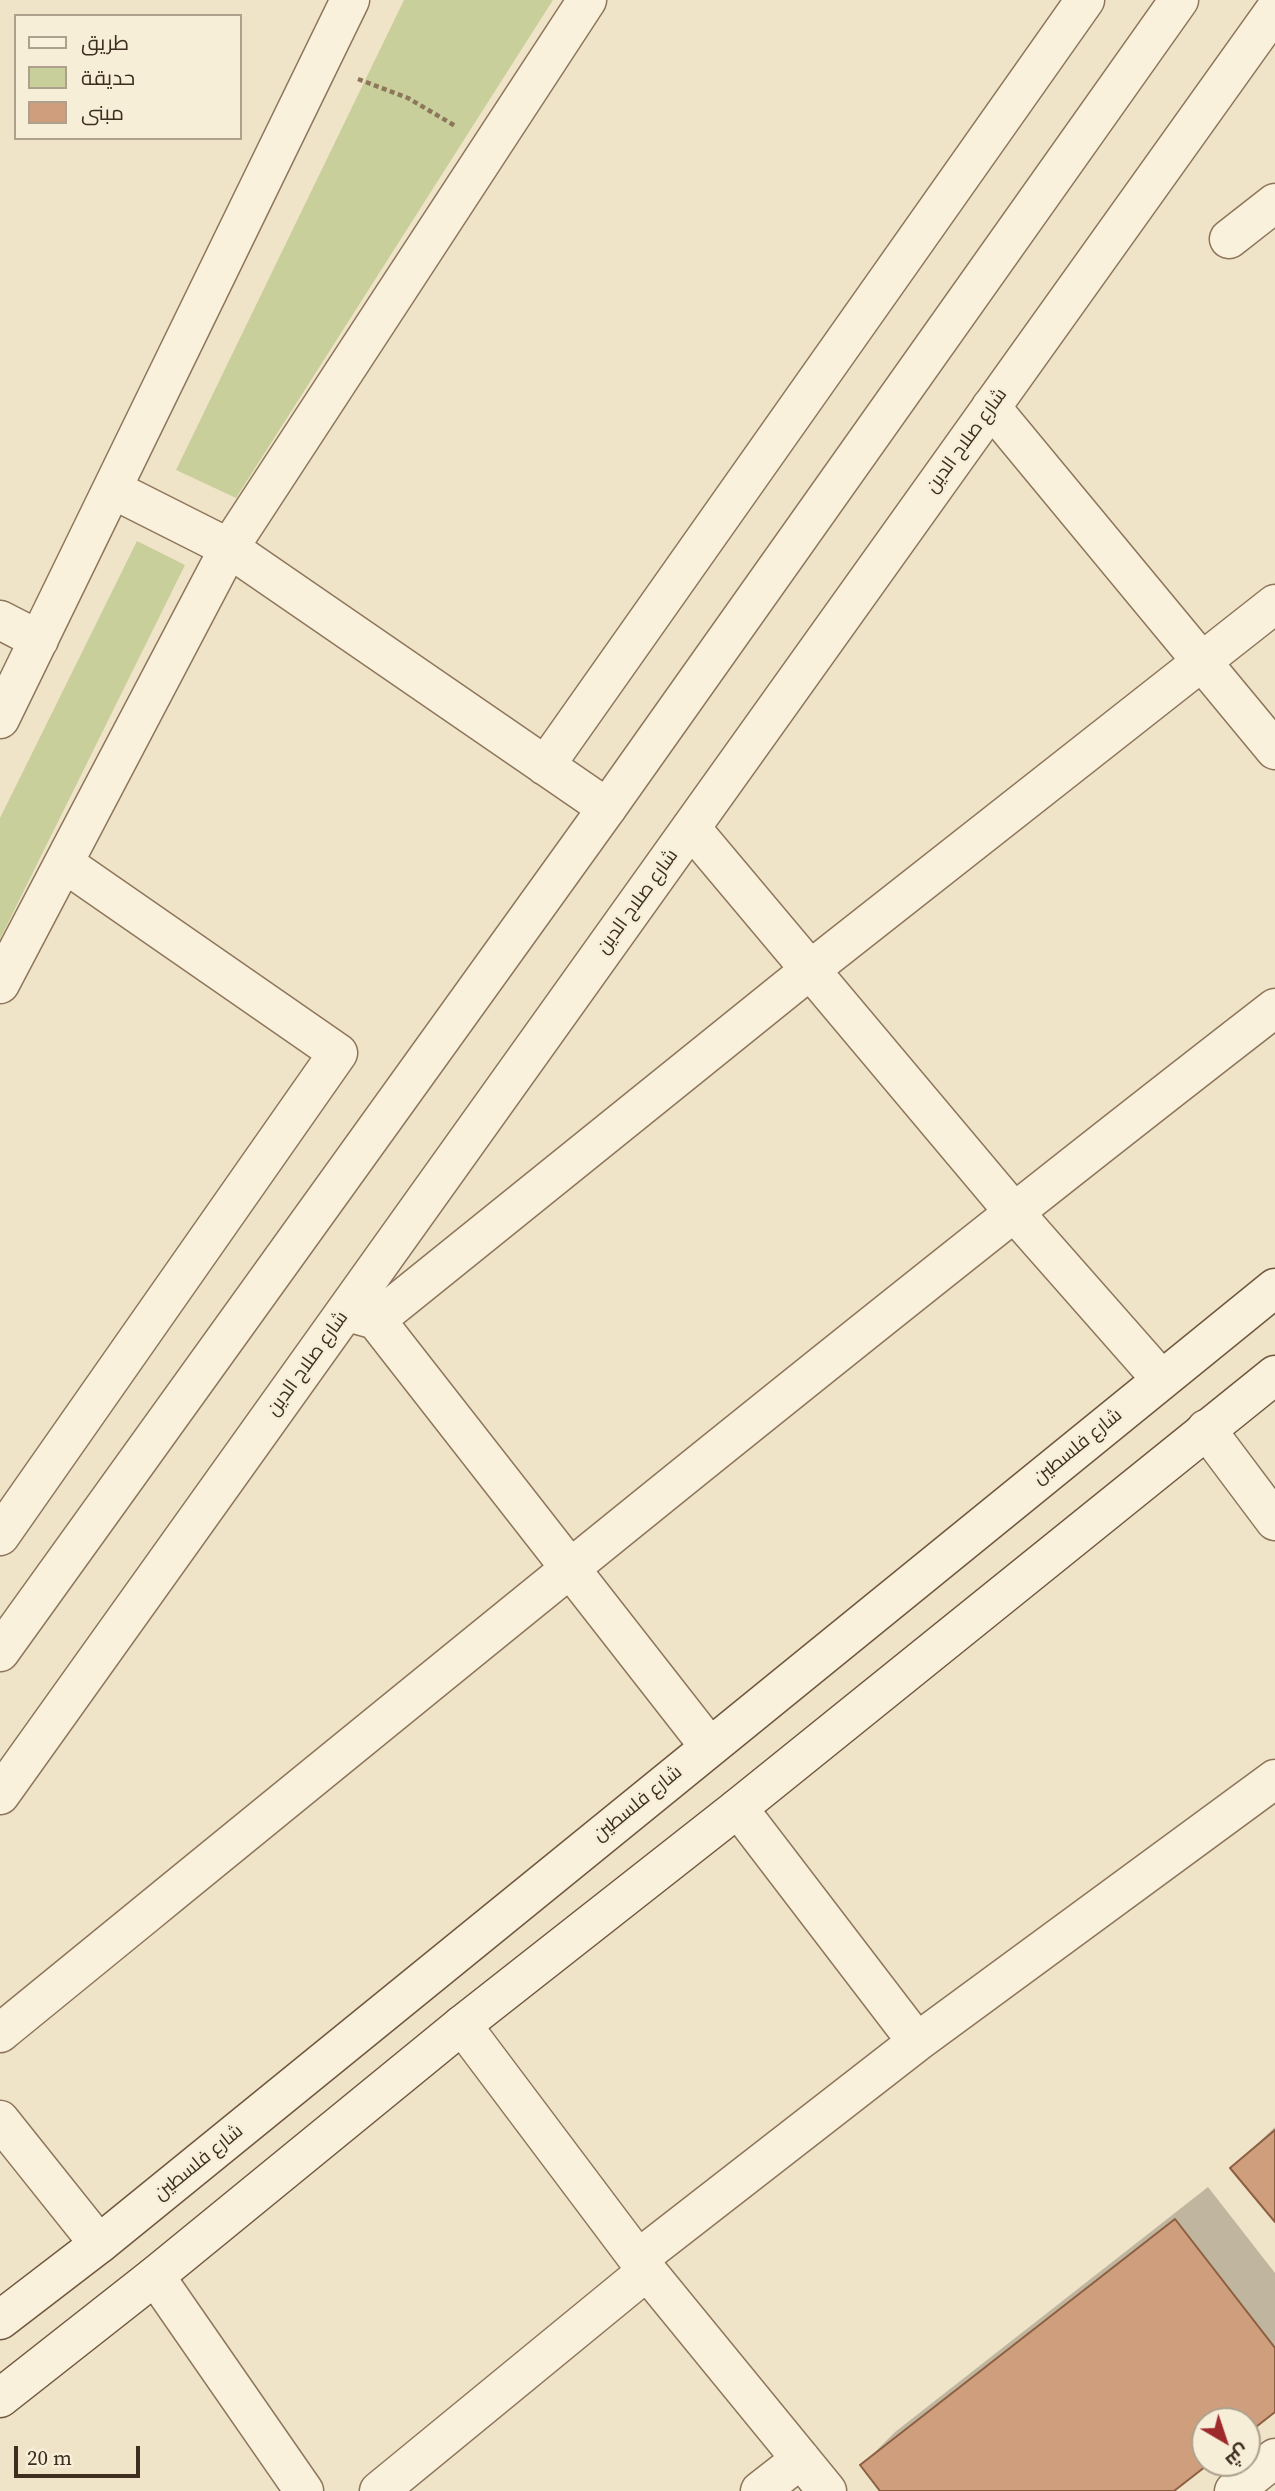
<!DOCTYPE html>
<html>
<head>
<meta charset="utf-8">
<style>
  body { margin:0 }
  #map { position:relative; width:1275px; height:2491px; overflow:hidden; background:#f0e4c8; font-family:"Source Serif 4",Cairo,serif }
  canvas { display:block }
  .legend { position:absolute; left:14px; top:14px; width:228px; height:126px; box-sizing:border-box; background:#f7eed8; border:2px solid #ada18e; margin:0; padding:9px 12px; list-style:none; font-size:21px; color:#3d2e20 }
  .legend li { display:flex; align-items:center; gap:14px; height:35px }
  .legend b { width:35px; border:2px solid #ada18e }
  .north { position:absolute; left:1191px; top:2407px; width:70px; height:70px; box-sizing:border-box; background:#f7eed8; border:2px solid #ada18e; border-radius:50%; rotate:141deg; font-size:19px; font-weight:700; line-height:28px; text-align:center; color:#3d2e20 }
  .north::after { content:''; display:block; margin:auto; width:24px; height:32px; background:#9e2a2b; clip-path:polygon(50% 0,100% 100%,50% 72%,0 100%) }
  .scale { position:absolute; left:14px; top:2446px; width:126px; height:32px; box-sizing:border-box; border:4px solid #3d2e20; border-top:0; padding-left:9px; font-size:21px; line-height:24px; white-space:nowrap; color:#3d2e20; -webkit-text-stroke:5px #f7eed8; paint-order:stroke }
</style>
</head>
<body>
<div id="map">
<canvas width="1275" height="2491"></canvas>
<ul class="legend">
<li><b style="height:9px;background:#faf1dc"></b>طريق</li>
<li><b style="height:19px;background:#c9cf9b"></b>حديقة</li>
<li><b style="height:19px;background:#cf9f7d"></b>مبنى</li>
</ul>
<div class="north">ش</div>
<div class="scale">20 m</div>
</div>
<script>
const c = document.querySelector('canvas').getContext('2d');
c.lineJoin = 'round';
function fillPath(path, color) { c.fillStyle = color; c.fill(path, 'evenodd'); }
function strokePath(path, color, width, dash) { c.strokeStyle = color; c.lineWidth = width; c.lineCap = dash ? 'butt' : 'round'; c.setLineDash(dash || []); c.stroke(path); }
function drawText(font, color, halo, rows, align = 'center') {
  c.font = font + ' "Source Serif 4",Cairo,serif'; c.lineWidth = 5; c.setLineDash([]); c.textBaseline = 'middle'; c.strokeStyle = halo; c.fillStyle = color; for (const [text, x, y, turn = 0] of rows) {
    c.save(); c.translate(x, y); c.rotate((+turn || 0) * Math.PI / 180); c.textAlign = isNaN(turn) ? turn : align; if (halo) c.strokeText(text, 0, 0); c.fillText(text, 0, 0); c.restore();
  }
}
const green = new Path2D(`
  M404,0H553L236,498L176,470Z
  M137,541L185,565L0,939V818Z`);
const shadow = new Path2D(`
  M1275,2127V2219L1232,2168Z
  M1208,2187L1275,2273V2410L1247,2432V2421H1205V2463H1207L1172,2491H882L862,2465L895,2432Z`);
const building = new Path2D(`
  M1275,2130V2222L1230,2168Z
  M1175,2219L1275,2348V2412L1247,2434V2421H1205V2463H1210L1174,2491H880L860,2465Z`);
const path = new Path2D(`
  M358,79L408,98L457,127`);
const minor = new Path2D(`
  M1229,239L1275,203
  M991,407L1275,750
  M112,489L229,548L607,808
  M0,620L39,640
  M0,719L350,0
  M545,766L1085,0
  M691,828L1013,1211L1161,1379
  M0,984L229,548L587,0
  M351,1313L376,1320L709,1746
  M376,1320L810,970L1275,604
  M1206,1429L1275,1521
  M0,1536L338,1053L64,863
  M738,1808L917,2042
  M462,2025L647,2271L827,2491
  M0,2033C423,1688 844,1342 1275,1008
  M0,2120L99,2244
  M638,2259L917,2042L1275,1779
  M155,2276L304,2491
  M379,2491L647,2271
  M760,2491L801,2459
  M1234,2491L1275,2458`);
const tertiary = new Path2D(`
  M0,1652L607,808L1179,0
  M0,1795L1275,10`);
const secondary = new Path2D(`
  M0,2320L99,2244L1275,1288
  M0,2398L155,2276L462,2025L738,1808L1275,1375`);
const streetNames = [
  ["شارع صلاح الدين",967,441,-54],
  ["شارع صلاح الدين",638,902,-54],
  ["شارع صلاح الدين",308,1364,-54],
  ["شارع فلسطين",1078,1447,-39],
  ["شارع فلسطين",638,1804,-39],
  ["شارع فلسطين",199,2163,-39]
];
fillPath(green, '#c9cf9b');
fillPath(shadow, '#0003');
fillPath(building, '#cf9f7d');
strokePath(building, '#8d5f41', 2);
strokePath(minor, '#8d765c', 41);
strokePath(tertiary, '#8d765c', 41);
strokePath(secondary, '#6f573f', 41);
strokePath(path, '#8d765c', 4.5, [5, 3.5]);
strokePath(minor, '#faf1dc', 38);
strokePath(tertiary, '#faf1dc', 38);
strokePath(secondary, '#faf1dc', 38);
drawText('19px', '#3d2e20', '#f7eed8', streetNames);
</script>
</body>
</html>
